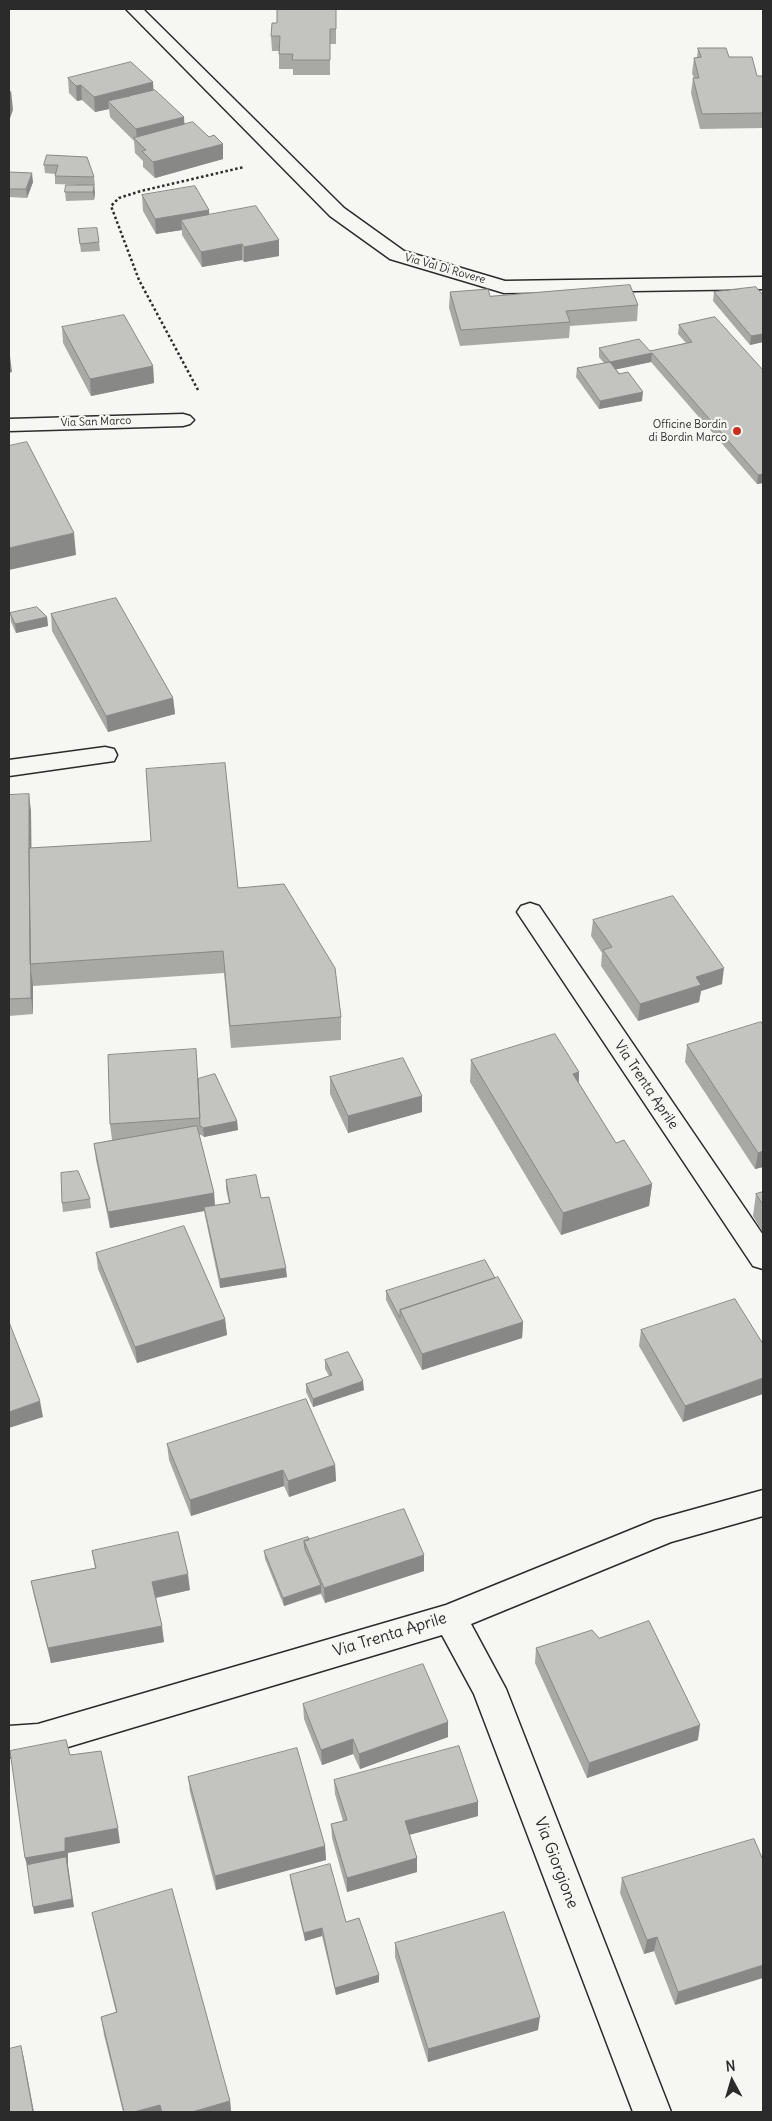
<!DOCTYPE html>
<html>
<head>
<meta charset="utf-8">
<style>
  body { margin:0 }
  #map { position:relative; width:772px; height:2121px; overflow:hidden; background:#f6f6f2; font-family:Delius,sans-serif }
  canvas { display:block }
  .frame { position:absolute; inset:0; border:10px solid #2b2b2b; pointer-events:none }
  .north { position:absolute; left:707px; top:2056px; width:50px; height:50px; -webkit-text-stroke:4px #f6f6f2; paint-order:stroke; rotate:354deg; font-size:14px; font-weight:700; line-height:20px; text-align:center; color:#2b2b2b }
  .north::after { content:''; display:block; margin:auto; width:18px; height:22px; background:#2b2b2b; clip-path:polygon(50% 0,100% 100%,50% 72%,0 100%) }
</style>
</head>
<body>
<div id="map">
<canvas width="772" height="2121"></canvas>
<div class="frame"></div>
<div class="north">N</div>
</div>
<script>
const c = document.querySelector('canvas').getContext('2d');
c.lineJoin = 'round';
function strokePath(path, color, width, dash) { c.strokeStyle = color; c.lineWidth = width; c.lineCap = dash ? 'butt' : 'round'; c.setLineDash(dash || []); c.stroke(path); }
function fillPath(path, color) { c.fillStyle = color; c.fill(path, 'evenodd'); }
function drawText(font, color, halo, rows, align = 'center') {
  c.font = font + ' Delius,sans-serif'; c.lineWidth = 4.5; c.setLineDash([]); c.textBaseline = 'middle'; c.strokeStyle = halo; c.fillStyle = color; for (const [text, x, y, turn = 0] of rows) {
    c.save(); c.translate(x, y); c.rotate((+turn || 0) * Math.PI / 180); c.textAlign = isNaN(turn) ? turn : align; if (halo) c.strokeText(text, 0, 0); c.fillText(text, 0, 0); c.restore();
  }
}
const path = new Path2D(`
  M198,390L139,280L111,206L119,198L141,191L244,167`);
const minor = new Path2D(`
  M126,9H143L344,208L404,251L505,281L763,277V289L504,293L390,259L330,216Z
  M183,414L190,416L194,420L190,424L183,426L9,431V419Z
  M105,747L114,749L117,755L114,761L9,776V760Z
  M530,903L539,906L763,1235V1269L753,1266L517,912L521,906Z
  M763,1490V1516L671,1542L471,1624L506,1689L671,2112H633L474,1694L442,1635L38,1756L9,1757V1726L38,1724L446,1605L655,1520Z`);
const wall = new Path2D(`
  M336,9V44H330V75H293V69H279V51H272L271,36L277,23Z
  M698,48L729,57L757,76H763V128L700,129L691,93L693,78H694L692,73L694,58L697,57Z
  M68,78L153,82V90L184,117V124L223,159L155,178L143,167V161L135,153L134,141L110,117L109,109L95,112L82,100L77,101L69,93Z
  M47,155L94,177L95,185H94L95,193L94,200L66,201L65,192L79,185L55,184V174L45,173L44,165Z
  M9,172L33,182L27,198L9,197Z
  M142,195L209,210V215L279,240V256L244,262L242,260L202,267L182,235V230L156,234L143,211Z
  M78,229L99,242L100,251L81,252Z
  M450,292L490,296L638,305L637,321L570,326L569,338L460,346L449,308Z
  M714,292L763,295V342L750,345L713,301Z
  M715,317L763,483L757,484L651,362L616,369L642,401L599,409L576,377L577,368L604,363L599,357V348L650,351L686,343L678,334L679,325Z
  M62,327L153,366L154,383L91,396L63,343Z
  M10,613L47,617L48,626L16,633L11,622Z
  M51,614L173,698L175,714L108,732L52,631Z
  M9,795L31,811V848L238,888L341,1017V1040L231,1048L224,973L33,986V984V1014L9,1016Z
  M593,920L722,984L701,991L699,1002L638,1021L601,966L602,953L591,936Z
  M763,1025V1167L755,1169L685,1062L687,1045Z
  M471,1060L579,1072V1083L616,1143L652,1184L649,1206L561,1235L470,1082Z
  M330,1077L422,1096V1112L348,1133L330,1094Z
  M198,1078L237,1121L238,1130L204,1137L201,1135H199L214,1193L215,1206L229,1203L226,1189V1180L261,1198L287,1277L220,1288L204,1211L110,1228L96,1160L94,1144L112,1140L110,1124Z
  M763,1192V1233L753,1216L756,1194Z
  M90,1199L91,1208L63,1212L62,1203Z
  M96,1253L225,1319L227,1335L137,1363L98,1269Z
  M495,1278L523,1322L522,1338L422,1370L386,1300V1291Z
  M641,1330L763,1344L683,1422L639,1346Z
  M325,1360L364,1390L313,1407L306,1392V1384L329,1376L325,1369Z
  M167,1444L335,1465L336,1481L289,1497L284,1486L191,1516L169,1460Z
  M309,1540L424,1555V1571L325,1603L321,1594L284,1606L265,1559L264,1551Z
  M92,1551L190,1590L156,1598L164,1642L51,1663L34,1596L31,1581L95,1568Z
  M599,1638L698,1740L587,1778L535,1663L536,1648Z
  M303,1704L448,1737L360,1769L353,1754L322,1765L304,1719Z
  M188,1777L325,1846L326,1860L216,1890L190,1792Z
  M334,1780L478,1802V1816L409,1835L417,1858V1872L347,1892L332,1838L331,1824L343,1821L335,1794Z
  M763,1860L675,2005L654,1951L644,1954L620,1893L622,1878Z
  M290,1875L346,1922L379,1975V1982L336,1995L322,1936L305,1941L291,1883Z
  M92,1913L230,2101L231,2112H123L104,2035L101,2017L116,2012L96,1932Z
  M395,1943L538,2030L428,2062L395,1957Z`);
const shadedWall = new Path2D(`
  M153,82L154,97L111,104L108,101L109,109L95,112L94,97Z
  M81,85L82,100L77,101L76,86Z
  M11,90L13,110L9,121V95Z
  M184,117L185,132L147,142L137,141L136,129Z
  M223,144V159L155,178L153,162Z
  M32,173L33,182L27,198L26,189Z
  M94,185L95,193L94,200L93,192Z
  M209,210L210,226L181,220L182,230L156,234L155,219Z
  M279,240V256L244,262V247Z
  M242,244V260L202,267L201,252Z
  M763,334V342L750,345L751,336Z
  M652,353L651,362L609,371L610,362Z
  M9,356H10L12,372L9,373Z
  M153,366L154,383L91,396L90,379Z
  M643,392L642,401L599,409L600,401Z
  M763,474V483L757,484L758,475Z
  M74,533L76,555L9,570V548Z
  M47,617L48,626L16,633L15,624Z
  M173,698L175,714L108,732L106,716Z
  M29,794L31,811L33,964H30Z
  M30,967L33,984V1014L31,998Z
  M724,968L722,984L701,991L699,1002L638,1021L640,1004L696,977Z
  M579,1072L578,1094L573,1074Z
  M422,1096V1112L348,1133V1116Z
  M237,1121L238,1130L204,1137L203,1128Z
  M763,1151V1167L755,1169L758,1153Z
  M652,1184L649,1206L561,1235L563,1213Z
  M214,1193L215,1209L204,1207V1211L110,1228L108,1212Z
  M286,1268L287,1277L220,1288V1279Z
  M225,1319L227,1335L137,1363L135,1347Z
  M523,1322L522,1338L422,1370V1354Z
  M763,1378V1394L683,1422L685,1406Z
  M363,1381L364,1390L313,1407V1399Z
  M40,1401L43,1417L9,1428V1412Z
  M335,1465L336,1481L289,1497L288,1481Z
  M283,1470L284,1486L191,1516L190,1500Z
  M424,1555V1571L325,1603L324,1588Z
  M188,1574L190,1590L154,1598L152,1582Z
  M321,1585V1593L284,1606L283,1598Z
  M162,1626L164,1642L51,1663L48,1648Z
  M448,1722V1737L360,1769L359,1754Z
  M700,1725L698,1740L587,1778L589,1763Z
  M353,1739V1754L322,1765L321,1750Z
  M478,1802V1816L405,1836V1821Z
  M118,1828L120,1843L68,1853V1865L74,1907L34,1914L33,1907L29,1873L25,1858L65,1838Z
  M325,1846L326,1860L216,1890L215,1876Z
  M417,1858V1872L347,1892V1878Z
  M322,1928V1936L305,1941L304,1933Z
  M657,1937L654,1951L644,1954L647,1940Z
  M763,1965V1978L675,2005L678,1992Z
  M379,1975V1982L336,1995L335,1988Z
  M540,2017L538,2030L428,2062V2049Z
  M21,2046L24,2059L34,2112H33Z
  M230,2101L231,2112H192Z
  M160,2105L161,2112H134Z`);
const building = new Path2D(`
  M336,9V29H330V60H292L293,54H279L280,36H271L272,23H277V10Z
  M698,48H726L729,57H752L757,76H763V113L702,114L693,78H699L694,58L701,57Z
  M131,62L153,82L94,97L81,85L76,86L68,78Z
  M155,90L184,117L136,129L108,101Z
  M129,95L130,96L111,100Z
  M193,122L209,137L214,135L223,144L153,162L142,151L146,150L134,138Z
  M47,155L87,157L94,177L55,176L58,165H44Z
  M9,172L32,173L26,189H9Z
  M66,185H94L93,192H65Z
  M195,186L209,210L155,219L142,195Z
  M256,206L279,240L244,247L242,244L201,252L181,220Z
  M97,228L99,242L80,244L78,229Z
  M630,285L638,305L566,311L570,322L461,330L450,292L488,289L490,296Z
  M756,287L763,295V334L751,336L714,292Z
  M124,315L153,366L90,379L62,327Z
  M715,317L763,370V474L758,475L652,353L610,362L619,374L628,372L643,392L600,401L577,368L610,362L599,348L639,339L650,351L692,342L679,325Z
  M27,442L74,533L9,548V446Z
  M116,598L173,698L106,716L51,614Z
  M37,607L47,617L15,624L10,613Z
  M225,763L238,888L284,884L335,968L341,1017L230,1026L223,951L30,964L29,848L151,841L146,769Z
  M29,794V848L31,998L9,999V795Z
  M673,896L724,968L696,977L701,985L640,1004L603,950L612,947L593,920Z
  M761,1022L763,1025V1151L758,1153L687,1045Z
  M555,1034L579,1072L573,1074L616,1143L624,1140L652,1184L563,1213L471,1060Z
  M196,1049L200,1118L110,1124L108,1055Z
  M403,1058L422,1096L348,1116L330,1077Z
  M215,1074L237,1121L203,1128L200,1126L198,1079Z
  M197,1126L214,1193L108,1212L94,1144Z
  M78,1171L90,1199L62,1203L61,1173Z
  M256,1175L261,1198L269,1197L286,1268L220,1279L204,1207L230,1203L226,1180Z
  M763,1192V1205L756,1194Z
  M184,1226L225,1319L135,1347L96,1253Z
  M485,1260L495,1278L400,1310V1318L386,1291Z
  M498,1277L523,1322L422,1354L400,1310Z
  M735,1299L763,1344V1378L685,1406L641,1330Z
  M9,1322L40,1401L9,1412Z
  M348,1352L363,1381L313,1399L306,1384L332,1375L325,1360Z
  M306,1399L335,1465L288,1481L283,1470L190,1500L167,1444Z
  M404,1509L424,1555L324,1588L304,1541Z
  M178,1532L188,1574L152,1582L162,1626L48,1648L31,1581L96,1568L92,1551Z
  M308,1537L309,1540L304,1541L305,1549L321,1585L283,1598L264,1551Z
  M649,1621L700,1725L589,1763L536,1648L592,1630L599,1638Z
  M423,1664L448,1722L359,1754L353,1739L321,1750L303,1704Z
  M66,1740L70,1755L101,1751L118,1828L65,1838V1851L25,1858L10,1751Z
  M459,1746L478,1802L405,1821L417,1858L347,1878L331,1824L347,1820L334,1780Z
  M297,1748L325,1846L215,1876L188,1777Z
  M754,1839L763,1860V1965L678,1992L657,1937L647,1940L622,1878Z
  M66,1857L72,1899L33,1907L27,1865Z
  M330,1864L346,1922L359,1918L379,1975L335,1988L322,1928L304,1933L290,1875Z
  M172,1889L230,2101L192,2112H162L160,2105L134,2112H124L101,2017L117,2012L92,1913Z
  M504,1912L540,2017L428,2049L395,1943Z
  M21,2046L33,2112H9V2049Z`);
const markers = [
  [737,431,5,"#c8321e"]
];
const farStreetnames = [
  ["Via Val Di Rovere",445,269,16],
  ["Via San Marco",96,422,-2]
];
const farPoinames = [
  ["Officine Bordin",727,425],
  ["di Bordin Marco",727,438]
];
const streetNames = [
  ["Via Trenta Aprile",646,1085,56]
];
const nearStreetnames = [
  ["Via Trenta Aprile",390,1635,-17],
  ["Via Giorgione",556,1863,69]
];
strokePath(minor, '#2b2b2b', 3);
strokePath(path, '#2b2b2b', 2.5, [2.5, 2.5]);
fillPath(minor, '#f6f6f2');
fillPath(wall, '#a8a8a5');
fillPath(shadedWall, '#888886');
fillPath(building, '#c3c3c0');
strokePath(building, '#888886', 1);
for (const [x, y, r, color] of markers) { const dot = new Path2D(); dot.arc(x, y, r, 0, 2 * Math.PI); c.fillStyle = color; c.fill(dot); strokePath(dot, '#f6f6f2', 2); }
drawText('11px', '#2b2b2b', '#f6f6f2', farStreetnames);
drawText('11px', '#2b2b2b', '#f6f6f2', farPoinames, 'right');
drawText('14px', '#2b2b2b', '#f6f6f2', streetNames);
drawText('16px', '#2b2b2b', '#f6f6f2', nearStreetnames);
</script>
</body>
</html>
